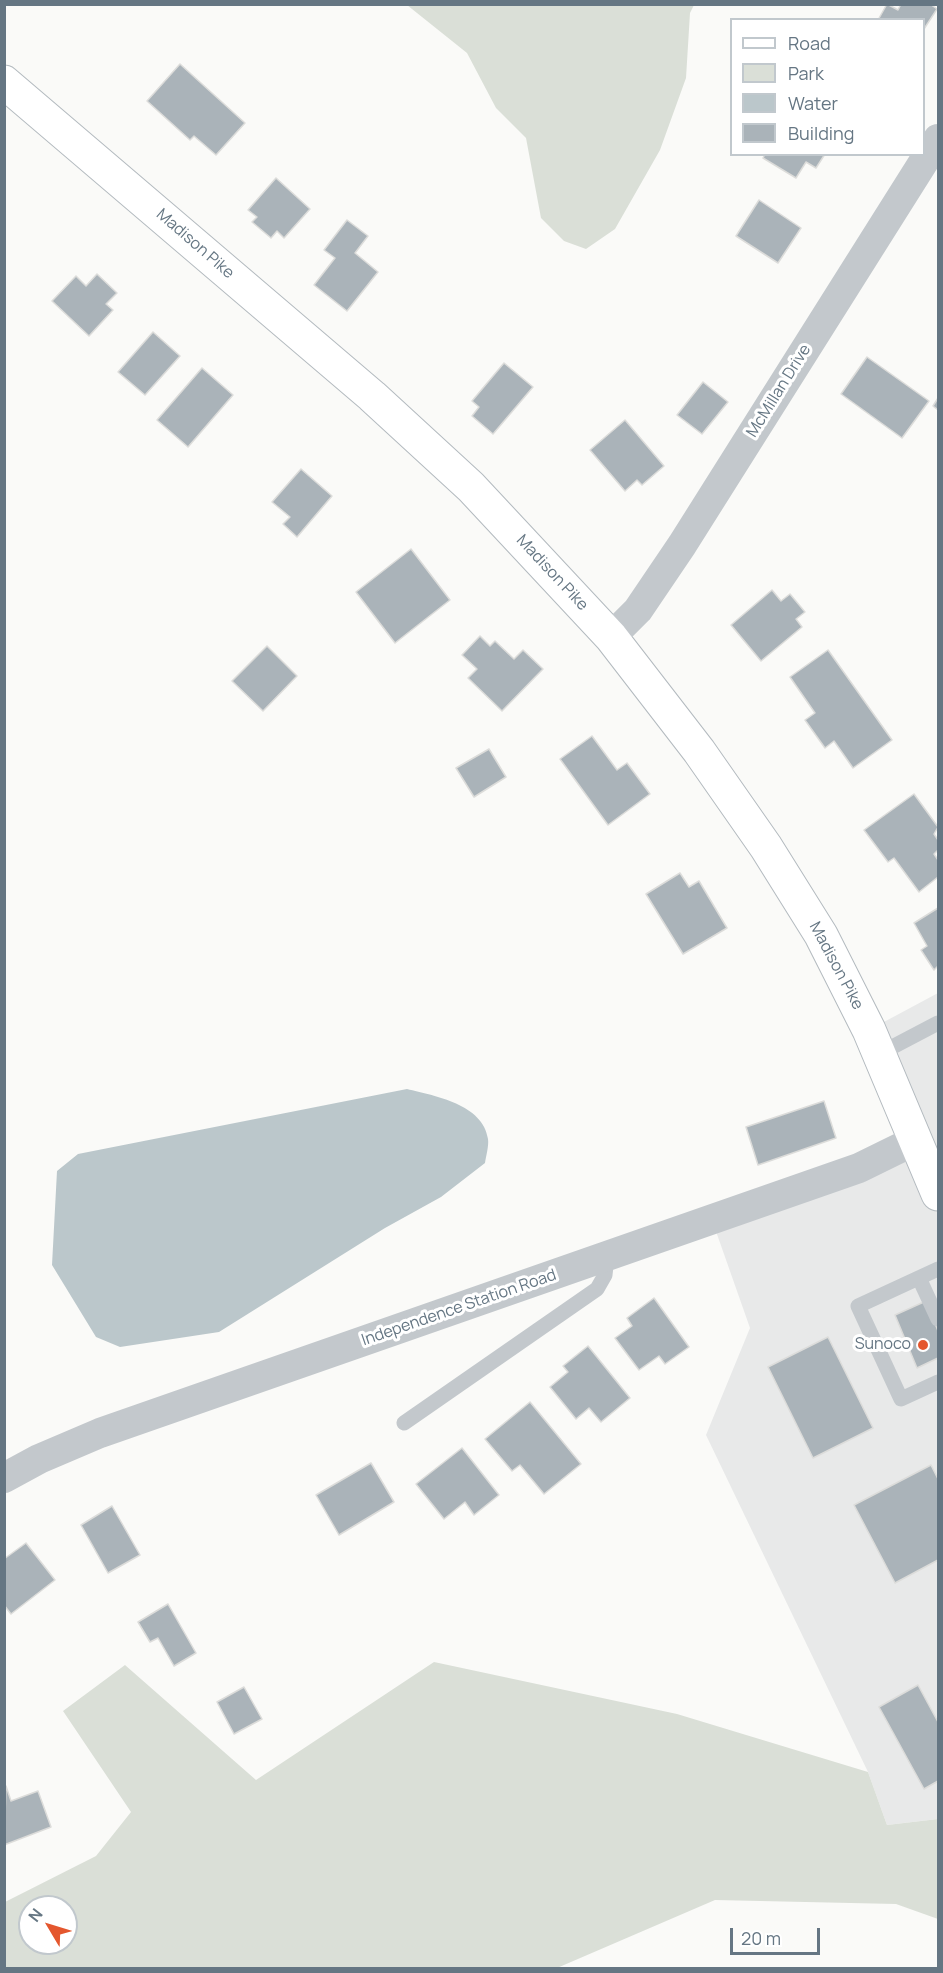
<!DOCTYPE html>
<html>
<head>
<meta charset="utf-8">
<style>
  body { margin:0 }
  #map { position:relative; width:943px; height:1973px; overflow:hidden; background:#fafaf8; font-family:Manrope,sans-serif }
  canvas { display:block }
  .frame { position:absolute; inset:0; border:6px solid #657683; pointer-events:none }
  .legend { position:absolute; left:730px; top:18px; width:195px; height:138px; box-sizing:border-box; background:#fff; border:2px solid #c1c8cd; margin:0; padding:8px 10px; list-style:none; font-size:18px; color:#657683 }
  .legend li { display:flex; align-items:center; gap:12px; height:30px }
  .legend b { width:30px; border:2px solid #c1c8cd }
  .north { position:absolute; left:18px; top:1895px; width:60px; height:60px; box-sizing:border-box; background:#fff; border:2px solid #c1c8cd; border-radius:50%; rotate:308deg; font-size:16px; font-weight:700; line-height:24px; text-align:center; color:#657683 }
  .north::after { content:''; display:block; margin:auto; width:21px; height:27px; background:#e4572e; clip-path:polygon(50% 0,100% 100%,50% 72%,0 100%) }
  .scale { position:absolute; left:730px; top:1928px; width:90px; height:27px; box-sizing:border-box; border:3px solid #657683; border-top:0; padding-left:8px; font-size:18px; line-height:21px; white-space:nowrap; color:#657683; -webkit-text-stroke:4px #fff; paint-order:stroke }
</style>
</head>
<body>
<div id="map">
<canvas width="943" height="1973"></canvas>
<div class="frame"></div>
<ul class="legend">
<li><b style="height:8px;background:#fff"></b>Road</li>
<li><b style="height:16px;background:#dadfd7"></b>Park</li>
<li><b style="height:16px;background:#bbc7cb"></b>Water</li>
<li><b style="height:16px;background:#aab3b9"></b>Building</li>
</ul>
<div class="north">N</div>
<div class="scale">20 m</div>
</div>
<script>
const c = document.querySelector('canvas').getContext('2d');
c.lineJoin = 'round';
function fillPath(path, color) { c.fillStyle = color; c.fill(path, 'evenodd'); }
function strokePath(path, color, width, dash) { c.strokeStyle = color; c.lineWidth = width; c.lineCap = dash ? 'butt' : 'round'; c.setLineDash(dash || []); c.stroke(path); }
function drawText(font, color, halo, rows, align = 'center') {
  c.font = font + ' Manrope,sans-serif'; c.lineWidth = 6; c.setLineDash([]); c.textBaseline = 'middle'; c.strokeStyle = halo; c.fillStyle = color; for (const [text, x, y, turn = 0] of rows) {
    c.save(); c.translate(x, y); c.rotate((+turn || 0) * Math.PI / 180); c.textAlign = isNaN(turn) ? turn : align; if (halo) c.strokeText(text, 0, 0); c.fillText(text, 0, 0); c.restore();
  }
}
const built = new Path2D(`
  M938,993V1819L887,1825L868,1772L706,1435L750,1328L712,1220L914,1141L869,1030Z`);
const green = new Path2D(`
  M407,5H694L690,13L686,78L660,150L615,229L586,249L564,241L541,218L526,138L496,108L467,53Z
  M434,1662L677,1714L868,1772L887,1825L938,1819V1919L896,1904L715,1900L557,1968H5V1902L96,1856L131,1812L63,1711L125,1665L256,1780ZM30,1907H66V1943H30Z`);
const water = new Path2D(`
  M407,1089C435,1096 483,1104 488,1139C489,1146 486,1156 485,1163L441,1197L385,1228L219,1332L120,1347L96,1337L52,1265L57,1171L78,1154Z`);
const building = new Path2D(`
  M887,4L898,10L901,4H930L937,9L924,29V20H878Z
  M180,64L245,123L216,155L194,136L190,140L147,101Z
  M765,154H825L816,168L806,162L796,178L763,158Z
  M276,178L310,209L284,238L277,231L271,238L252,222L257,217L248,210Z
  M759,200L801,228L778,263L736,236Z
  M347,220L368,236L355,253L378,272L347,311L314,285L335,258L324,250Z
  M97,274L117,293L106,304L113,310L89,336L52,301L76,276L86,286Z
  M153,332L180,356L145,395L118,372Z
  M867,357L929,401L902,438L841,394Z
  M504,363L533,387L493,434L472,416L479,407L472,401Z
  M202,368L233,395L188,447L157,420Z
  M703,382L728,402L702,434L677,415Z
  M938,398V410L933,406Z
  M625,420L664,466L642,485L637,480L625,491L590,450Z
  M301,469L332,496L297,537L283,524L290,517L272,502Z
  M411,549L450,600L395,643L356,592Z
  M772,590L781,601L790,594L805,612L796,619L802,627L761,661L731,625Z
  M480,636L490,646L495,641L514,659L523,650L543,669L502,711L468,678L477,669L462,655Z
  M267,646L297,676L263,711L232,681Z
  M828,650L892,740L853,768L834,741L825,748L805,720L815,713L790,677Z
  M592,736L617,770L627,763L650,794L608,825L560,759Z
  M489,749L506,777L474,797L456,768Z
  M914,794L938,827L934,834L938,840V850L934,854L938,860V877L919,892L894,858L888,862L864,830Z
  M680,873L689,887L699,881L727,928L683,954L646,894Z
  M938,908V966L934,970L921,950L927,946L914,923Z
  M824,1101L836,1138L758,1165L746,1127Z
  M654,1298L689,1347L665,1364L659,1356L639,1370L615,1338L632,1326L627,1318Z
  M926,1301L938,1331V1358L917,1368L895,1315Z
  M828,1337L873,1428L813,1458L768,1367Z
  M588,1346L630,1398L601,1422L589,1408L576,1419L550,1387L568,1372L563,1366Z
  M530,1402L581,1464L544,1494L520,1465L512,1471L485,1439Z
  M462,1448L499,1495L474,1515L465,1502L444,1519L416,1484Z
  M371,1463L394,1502L339,1535L316,1495Z
  M931,1465L938,1479V1560L895,1583L854,1505Z
  M112,1506L140,1555L108,1573L81,1525Z
  M26,1543L55,1580L11,1614L4,1605V1559Z
  M168,1604L196,1653L174,1666L158,1638L150,1642L138,1622Z
  M918,1685L938,1722V1781L924,1789L879,1707Z
  M244,1687L262,1719L234,1734L217,1702Z
  M6,1786L11,1801L38,1791L51,1827L4,1845Z`);
const lane = new Path2D(`
  M879,1054L938,1023
  M938,1269L858,1306L901,1399L938,1382
  M919,1278L938,1319
  M404,1423L597,1289L605,1275L607,1257`);
const street = new Path2D(`
  M611,637L638,610L682,545L938,139
  M4,1478L39,1459L100,1433L859,1168L914,1141`);
const secondary = new Path2D(`
  M4,82L372,396L471,487L611,637L699,751L766,847L821,935L869,1030L938,1194`);
const markers = [
  [923,1345,6,"#e4572e"]
];
const streetNames = [
  ["Madison Pike",195,244,41],
  ["McMillan Drive",779,391,-58],
  ["Madison Pike",552,573,47],
  ["Madison Pike",836,966,62],
  ["Independence Station Road",459,1308,-19]
];
const poiNames = [
  ["Sunoco",911,1345]
];
fillPath(built, '#e8e9e9');
fillPath(green, '#dadfd7');
fillPath(water, '#bbc7cb');
fillPath(building, '#aab3b9');
strokePath(building, '#dcdcda', 1.5);
strokePath(secondary, '#b3babf', 35);
strokePath(lane, '#c3c8cc', 15);
strokePath(street, '#c3c8cc', 30);
strokePath(secondary, '#fff', 33);
for (const [x, y, r, color] of markers) { const dot = new Path2D(); dot.arc(x, y, r, 0, 2 * Math.PI); c.fillStyle = color; c.fill(dot); strokePath(dot, '#fff', 2); }
drawText('16px', '#657683', '#fff', streetNames);
drawText('16px', '#657683', '#fff', poiNames, 'right');
</script>
</body>
</html>
